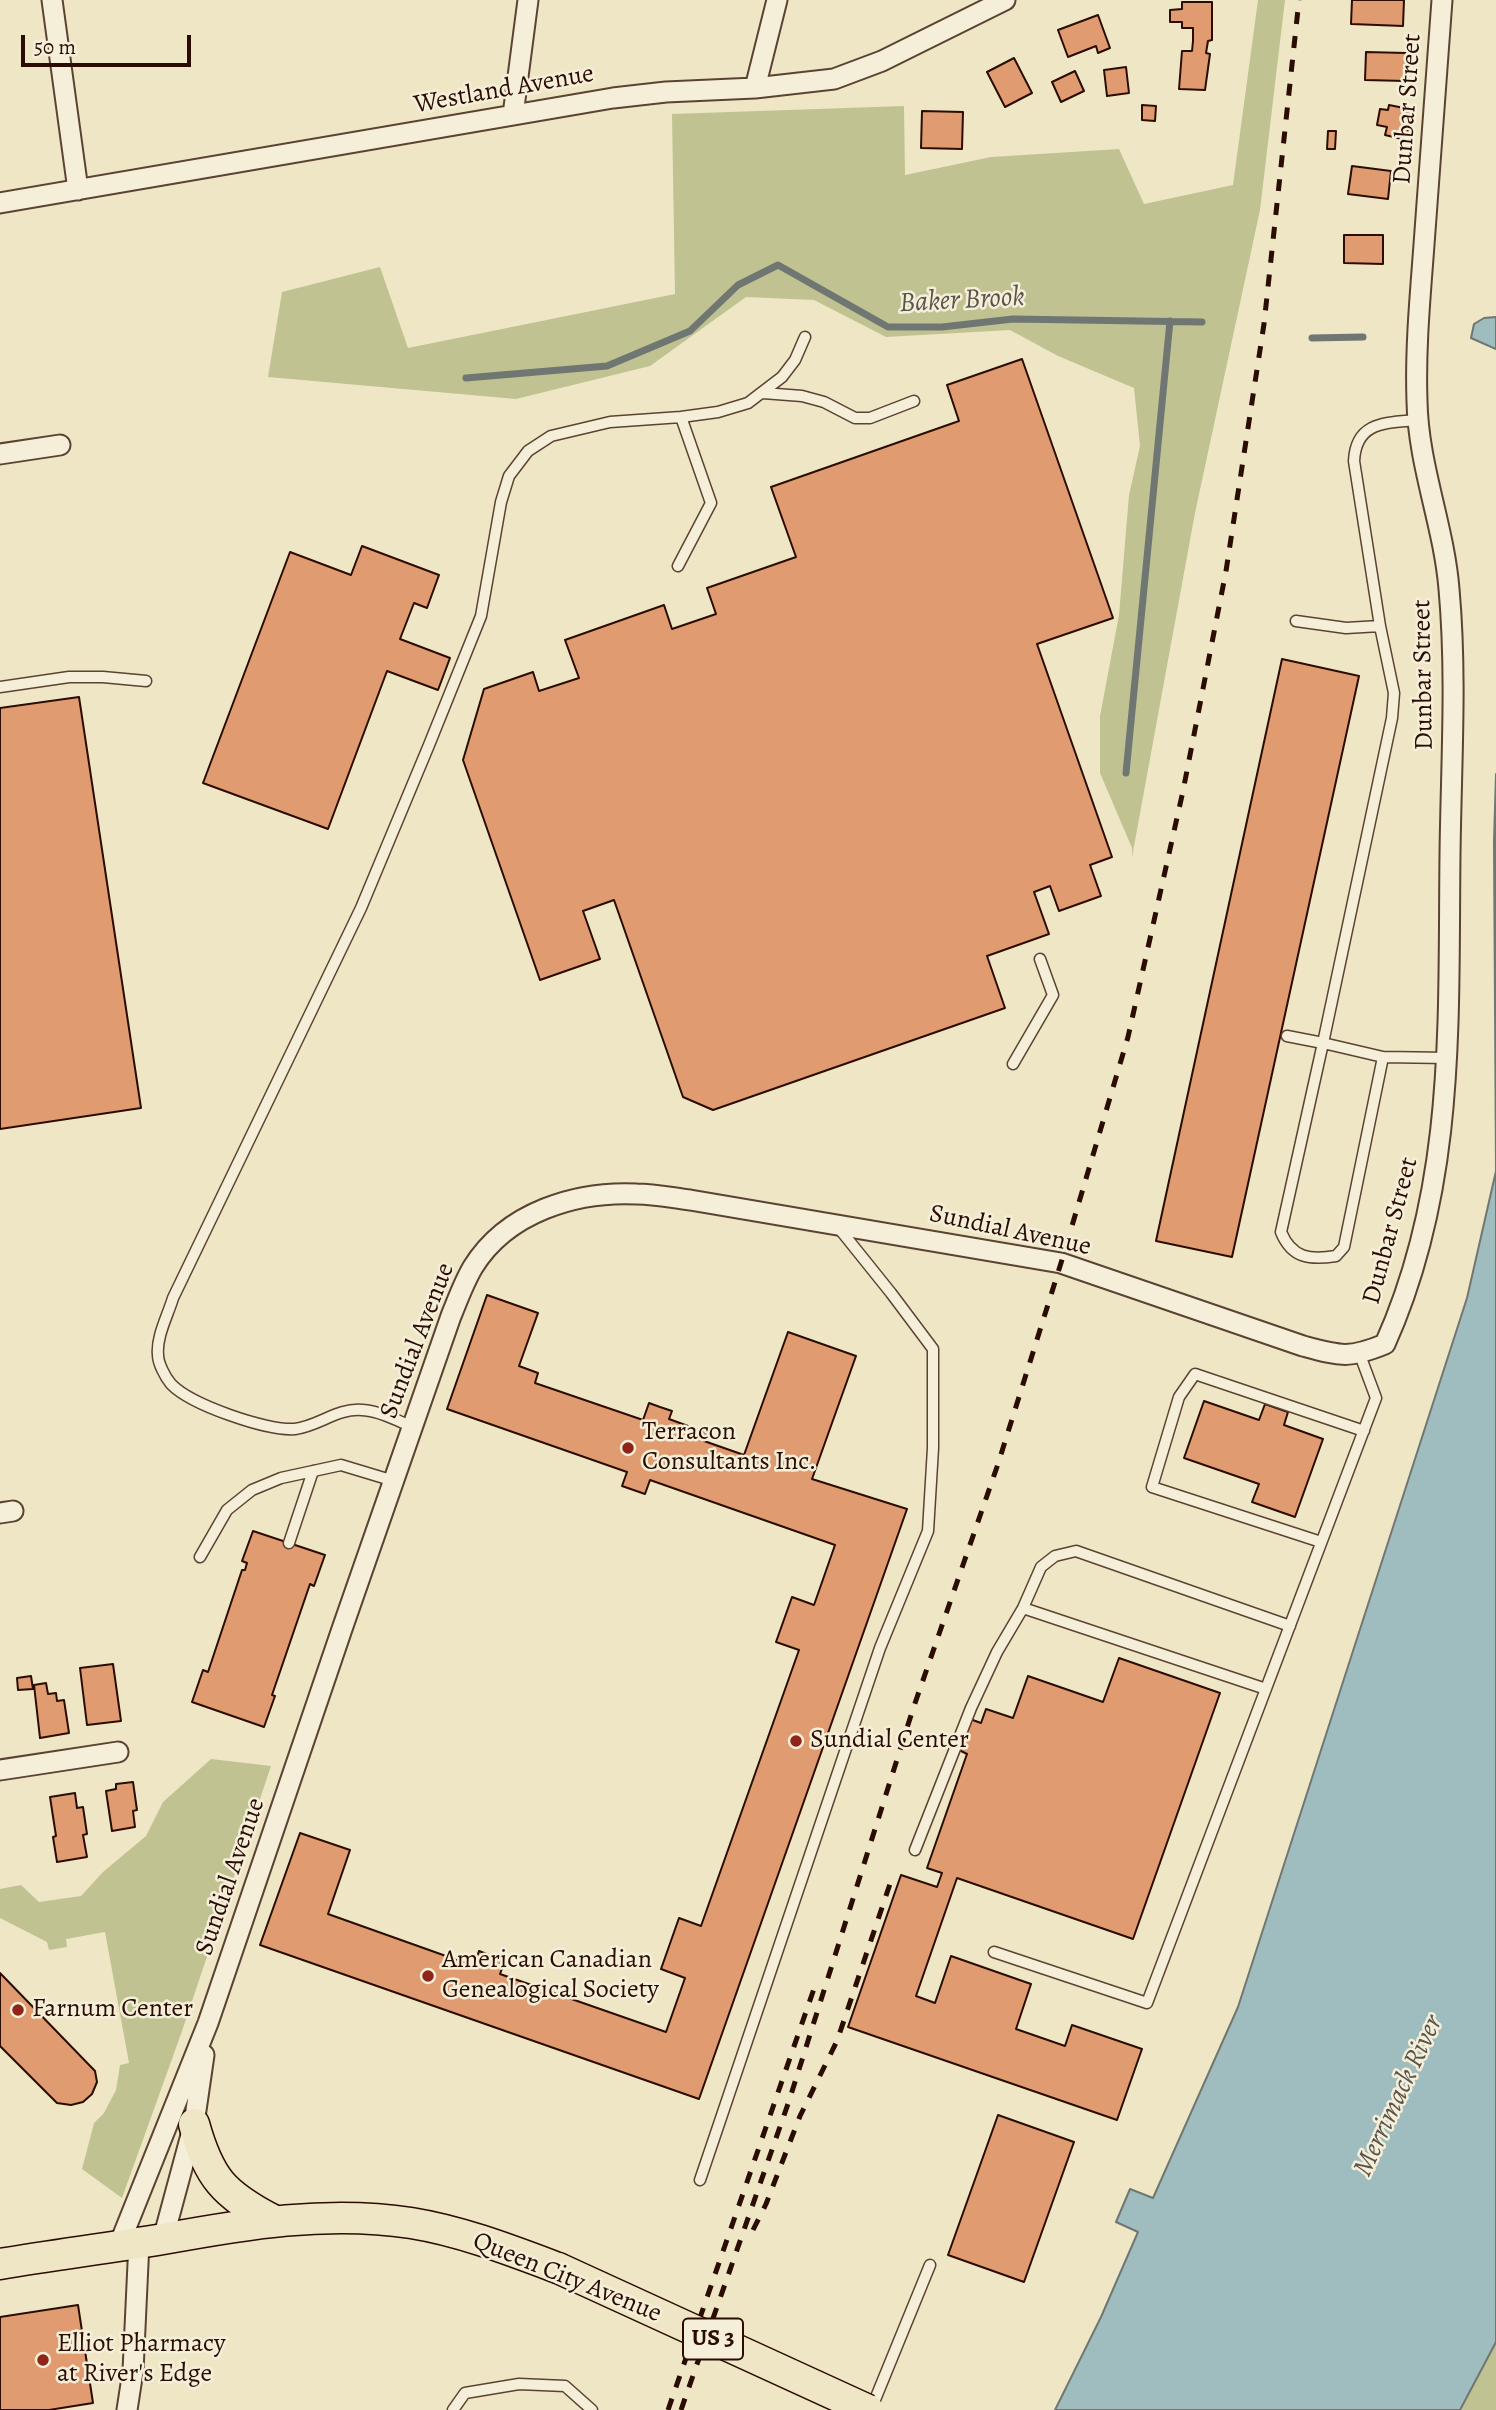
<!DOCTYPE html>
<html>
<head>
<meta charset="utf-8">
<style>
  body { margin:0 }
  #map { position:relative; width:1496px; height:2410px; overflow:hidden; background:#efe6c6; font-family:Alegreya,serif }
  canvas { display:block }
  .scale { position:absolute; left:21px; top:35px; width:170px; height:32px; box-sizing:border-box; border:4px solid #2a0d00; border-top:0; padding-left:9px; font-size:21px; line-height:24px; white-space:nowrap; color:#2a0d00; -webkit-text-stroke:5px #f5efda; paint-order:stroke }
</style>
</head>
<body>
<div id="map">
<canvas width="1496" height="2410"></canvas>
<div class="scale">50 m</div>
</div>
<script>
const c = document.querySelector('canvas').getContext('2d');
c.lineJoin = 'round';
function fillPath(path, color) { c.fillStyle = color; c.fill(path, 'evenodd'); }
function strokePath(path, color, width, dash) { c.strokeStyle = color; c.lineWidth = width; c.lineCap = dash ? 'butt' : 'round'; c.setLineDash(dash || []); c.stroke(path); }
function drawText(font, color, halo, rows, align = 'center') {
  c.font = font + ' Alegreya,serif'; c.lineWidth = 5; c.setLineDash([]); c.textBaseline = 'middle'; c.strokeStyle = halo; c.fillStyle = color; for (const [text, x, y, turn = 0] of rows) {
    c.save(); c.translate(x, y); c.rotate((+turn || 0) * Math.PI / 180); c.textAlign = isNaN(turn) ? turn : align; if (halo) c.strokeText(text, 0, 0); c.fillText(text, 0, 0); c.restore();
  }
}
const green = new Path2D(`
  M1258,0H1285L1260,210L1195,513L1132,857V848L1100,773V716L1119,615L1129,495L1140,446L1134,388L1058,356L1010,330L886,337L814,300L746,297L650,366L516,399L268,377L282,292L380,267L408,348L675,294L672,114L904,106L905,175L991,157L1119,149L1144,204L1233,185Z
  M211,1759L271,1766L181,2034L122,2198L82,2169L94,2123L104,2113L116,2090L120,2065L129,2063L105,1932L66,1939L67,1947L49,1950L47,1942L0,1918V1889L21,1885L39,1902L81,1896L103,1872L146,1836L163,1802Z
  M1496,2342V2410H1460Z`);
const water = new Path2D(`
  M1496,317V349L1471,338L1474,324L1484,318Z
  M1496,774V2342L1460,2410H1055L1101,2317L1138,2232L1116,2222L1130,2189L1153,2198L1238,2007L1467,1298L1496,1171L1494,841Z`);
const stream = new Path2D(`
  M1312,338L1363,337
  M466,378L607,366L690,331L738,285L778,265L888,327H942L1013,319L1202,322
  M1126,773L1170,321`);
const building = new Path2D(`
  M1352,0H1404L1403,26L1351,24Z
  M1182,2H1212V40L1208,41L1206,53L1210,54L1205,90L1179,89L1182,51H1192L1193,41V28H1182V22H1170V10L1182,9Z
  M1098,15L1110,48L1098,53L1096,46L1068,57L1058,30Z
  M1366,52L1406,53L1405,81L1365,80Z
  M1014,58L1032,93L1005,107L987,72Z
  M1126,67L1129,93L1107,96L1104,70Z
  M1075,71L1084,91L1061,102L1052,82Z
  M1142,105L1156,106L1155,121L1142,120Z
  M1389,105L1404,108L1403,113L1411,114L1406,140L1385,135L1387,127L1377,125L1380,109L1388,110Z
  M922,111L963,112L962,149L921,148Z
  M1328,131H1336L1335,149H1327Z
  M1352,166L1391,171L1388,199L1348,194Z
  M1344,235H1383V264L1344,263Z
  M1022,359L1113,618L1037,644L1112,857L1090,865L1101,896L1059,911L1050,886L1034,892L1049,934L987,956L1005,1008L713,1110L683,1097L614,900L583,911L600,959L540,980L463,760L484,689L533,672L539,691L579,678L565,640L664,605L672,629L716,614L707,588L796,557L771,487L959,421L947,385Z
  M362,546L439,575L427,608L414,603L400,639L450,658L438,690L387,671L328,829L203,783L290,552L351,575Z
  M1282,659L1359,676L1232,1257L1156,1241Z
  M79,697L141,1108L0,1129V708Z
  M487,1295L538,1313L519,1366L538,1373L535,1383L643,1420L649,1403L660,1407L672,1411L669,1419L707,1433L704,1441L744,1455L788,1332L856,1356L812,1479L907,1509L699,2099L260,1945L300,1833L350,1850L328,1914L474,1966L479,1951L492,1956L505,1960L500,1974L666,2032L685,1978L661,1969L679,1918L701,1926L799,1650L776,1642L792,1597L814,1605L835,1545L650,1480L645,1494L622,1486L627,1472L447,1409Z
  M1204,1401L1259,1420L1265,1404L1288,1412L1284,1425L1323,1439L1295,1517L1252,1502L1259,1484L1184,1458Z
  M253,1531L325,1555L314,1586L310,1584L272,1695L275,1696L264,1727L192,1702L203,1670L208,1672L242,1570H245L247,1563L242,1561Z
  M1119,1658L1220,1693L1133,1939L957,1878L916,1996L935,2003L951,1956L1031,1984L1016,2029L1065,2046L1072,2025L1142,2049L1117,2120L848,2027L901,1875L937,1887L942,1873L927,1868L967,1754L959,1750L970,1719L981,1723L986,1709L1013,1718L1028,1676L1103,1702Z
  M113,1664L121,1721L87,1725L80,1668Z
  M31,1676L33,1689L18,1690L17,1678Z
  M46,1683L48,1694L56,1693L57,1701L64,1700L69,1733L40,1738L34,1685Z
  M133,1782L137,1810L133,1811L135,1827L112,1831L106,1791L116,1789V1784Z
  M75,1793L77,1808L83,1807L87,1834L83,1835L87,1857L57,1862L53,1837L56,1836L50,1797Z
  M0,1973L95,2071L97,2082L92,2094L83,2102L71,2105L57,2103L0,2046Z
  M998,2115L1074,2142L1024,2282L948,2255Z
  M78,2305L93,2403L49,2410H0V2317Z`);
const lane = new Path2D(`
  M763,393L802,396L824,402L855,418H870L914,401
  M678,566L711,503L681,417
  M1296,621L1346,628L1380,626L1354,461C1356,421 1386,423 1418,420
  M1380,626L1394,693L1392,718L1323,1043L1383,1057L1448,1058
  M0,687L69,677H103L146,681
  M1287,1036L1323,1043L1281,1232C1292,1259 1311,1260 1336,1256L1344,1247L1383,1057
  M1013,1064L1053,995L1040,959
  M412,1427C397,1420 379,1411 362,1410C337,1408 319,1426 295,1429C267,1431 191,1405 171,1384C165,1377 158,1363 158,1355C156,1337 168,1315 173,1298L361,908L429,745L481,616L501,502L509,476L528,451L551,436L610,422L681,417L718,412L748,403L782,377L795,360L805,337
  M1321,1542L1152,1487L1179,1397L1195,1374L1364,1431
  M289,1543L313,1471
  M200,1557L227,1510L252,1490L281,1478L341,1465L394,1481
  M1023,1608L1266,1689
  M915,1850L971,1708L997,1652L1023,1608L1041,1567L1055,1556L1076,1551L1290,1626
  M994,1952L1147,2003L1376,1398L1360,1355
  M700,2180L880,1648L928,1531L933,1448V1349L891,1293L838,1227
  M872,2407L930,2265
  M453,2410L465,2393L519,2384L565,2386L592,2410`);
const street = new Path2D(`
  M52,0L78,190
  M755,88L777,0
  M513,115L528,0
  M0,203L613,98L666,92L755,88L834,79L882,61L1005,0
  M0,454L60,445
  M0,1513L13,1511
  M0,1770L118,1752
  M163,2239L194,2124L204,2055
  M119,2245L208,2023L342,1629L451,1316C458,1299 464,1282 473,1267C507,1212 576,1191 637,1194C655,1194 673,1198 690,1200L1061,1263L1303,1346C1340,1356 1349,1359 1385,1344C1456,1186 1448,1023 1450,855C1451,767 1457,677 1449,589C1444,526 1418,465 1417,401C1415,345 1421,288 1425,231C1431,154 1437,77 1442,0
  M127,2410L133,2371L139,2242`);
const primary = new Path2D(`
  M194,2124C209,2178 223,2194 273,2220
  M0,2264C54,2255 109,2248 163,2239C245,2224 327,2210 411,2223C461,2231 510,2250 558,2268`);
const rail = new Path2D(`
  M753,2230L766,2204L800,2116L837,2041L893,1875
  M668,2410L817,1980
  M681,2410L789,2101L913,1709L998,1464L1061,1263L1128,1037L1183,791L1226,571L1264,324L1299,0`);
const primaryBridge = new Path2D(`
  M558,2268L868,2410`);
const markers = [
  [628,1448,7,"#8f2418"],
  [796,1741,7,"#8f2418"],
  [428,1976,7,"#8f2418"],
  [18,2010,7,"#8f2418"],
  [43,2360,7,"#8f2418"]
];
const shields = [
  [713,2339,60]
];
const shieldNames = [
  ["US 3",713,2339]
];
const streetNames = [
  ["Westland Avenue",504,90,-10],
  ["Dunbar Street",1408,109,-86],
  ["Dunbar Street",1424,675,-91],
  ["Sundial Avenue",1010,1231,12],
  ["Dunbar Street",1391,1231,-75],
  ["Sundial Avenue",418,1341,-69],
  ["Sundial Avenue",231,1877,-71],
  ["Queen City Avenue",567,2278,22]
];
const poiNames = [
  ["Terracon",642,1433],
  ["Consultants Inc.",642,1463],
  ["Sundial Center",810,1741],
  ["American Canadian",442,1961],
  ["Genealogical Society",442,1991],
  ["Farnum Center",32,2010],
  ["Elliot Pharmacy",57,2345],
  ["at River's Edge",57,2375]
];
const waterNames = [
  ["Baker Brook",962,301,-3],
  ["Merrimack River",1399,2096,-65]
];
fillPath(green, '#c0c391');
fillPath(water, '#9fbdbf');
strokePath(water, '#707773', 2);
strokePath(stream, '#707773', 7);
fillPath(building, '#e19b71');
strokePath(building, '#2a0d00', 2);
strokePath(lane, '#5b4332', 13);
strokePath(street, '#5b4332', 23);
strokePath(primary, '#2a0d00', 33);
strokePath(lane, '#f5efda', 10);
strokePath(street, '#f5efda', 19);
strokePath(primary, '#efe6c6', 30);
strokePath(rail, '#2a0d00', 5, [12, 12]);
strokePath(primaryBridge, '#2a0d00', 33, []);
strokePath(primaryBridge, '#efe6c6', 30);
for (const [x, y, r, color] of markers) { const dot = new Path2D(); dot.arc(x, y, r, 0, 2 * Math.PI); c.fillStyle = color; c.fill(dot); strokePath(dot, '#f5efda', 2.5); }
for (const [x, y, w] of shields) { const box = new Path2D(); box.roundRect(x - w / 2, y - 20.5, w, 41, 5); c.fillStyle = '#f5efda'; c.fill(box); strokePath(box, '#2a0d00', 2); }
drawText('bold 24px', '#2a0d00', null, shieldNames);
drawText('26px', '#2a0d00', '#f5efda', streetNames);
drawText('26px', '#2a0d00', '#f5efda', poiNames, 'left');
drawText('italic 28px', '#59534c', '#f5efda', waterNames);
</script>
</body>
</html>
